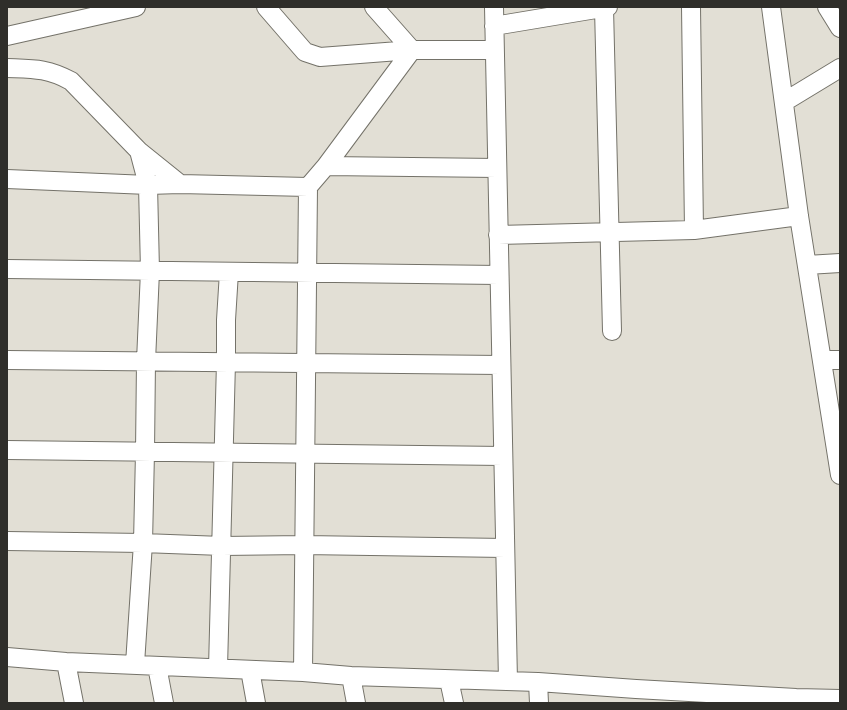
<!DOCTYPE html>
<html>
<head>
<meta charset="utf-8">
<style>
  body { margin:0 }
  #map { position:relative; width:847px; height:710px; overflow:hidden; background:#e2dfd5; font-family:"Libre Baskerville",serif }
  canvas { display:block }
  .frame { position:absolute; inset:0; border:8px solid #2f2e2a; pointer-events:none }
</style>
</head>
<body>
<div id="map">
<canvas width="847" height="710"></canvas>
<div class="frame"></div>
</div>
<script>
const c = document.querySelector('canvas').getContext('2d');
c.lineJoin = 'round';
function strokePath(path, color, width, dash) { c.strokeStyle = color; c.lineWidth = width; c.lineCap = dash ? 'butt' : 'round'; c.setLineDash(dash || []); c.stroke(path); }
const minor = new Path2D(`
  M266,7L305,52L320,57L412,50H494
  M374,7L412,50
  M494,7L508,681
  M691,7L694,230
  M771,7L799,216L840,475
  M827,7L840,28
  M604,8L612,331
  M494,26L608,7
  M7,36L136,7
  M7,68C33,69 47,68 71,81L139,151L148,185L150,271L146,361L145,452L143,543L135,664
  M784,102L840,68
  M139,151L180,184
  M326,166L497,168
  M7,179L148,185L180,184L308,187L326,166L412,50
  M498,235L694,230L799,216
  M807,265L840,263
  M7,269L499,275
  M7,360L501,365
  M822,360H840
  M7,450L503,456
  M7,541L143,543L222,546L304,545L505,548
  M7,657L66,662L303,672L351,676L538,682L636,689L796,698L840,699
  M66,662L74,703
  M157,666L164,703
  M218,668L226,362V320L229,272
  M250,670L256,703
  M303,672L308,187
  M351,676L356,703
  M449,680L454,703
  M538,682L539,703`);
strokePath(minor, '#747269', 20);
strokePath(minor, '#fff', 18);
</script>
</body>
</html>
